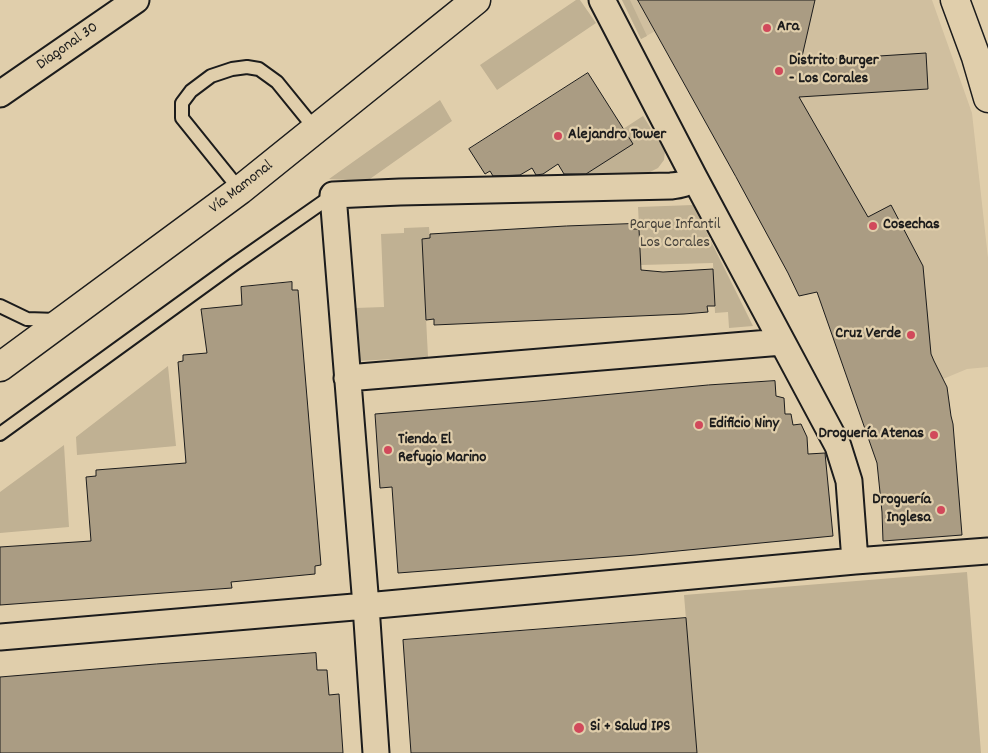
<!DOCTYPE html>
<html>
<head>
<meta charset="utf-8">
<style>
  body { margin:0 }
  canvas { display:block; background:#e0ceab }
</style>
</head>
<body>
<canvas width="988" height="753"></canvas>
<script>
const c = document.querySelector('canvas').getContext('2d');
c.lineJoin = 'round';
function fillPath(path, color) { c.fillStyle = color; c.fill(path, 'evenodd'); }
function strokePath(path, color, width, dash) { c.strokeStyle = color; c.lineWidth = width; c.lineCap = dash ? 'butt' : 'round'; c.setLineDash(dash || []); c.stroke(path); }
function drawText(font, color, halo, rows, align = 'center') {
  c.font = font + ' Dekko,sans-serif'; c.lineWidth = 4.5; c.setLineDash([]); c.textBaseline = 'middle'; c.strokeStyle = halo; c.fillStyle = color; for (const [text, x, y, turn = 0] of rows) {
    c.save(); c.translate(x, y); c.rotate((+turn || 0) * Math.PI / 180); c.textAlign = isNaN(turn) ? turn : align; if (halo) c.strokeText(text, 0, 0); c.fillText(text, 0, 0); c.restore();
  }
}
const built = new Path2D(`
  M622,0H711L641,39Z
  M718,0H932L972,113L988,258V367L967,369L943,379L930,386Z`);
const green = new Path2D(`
  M576,0H580L596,23L497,90L480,65Z
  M622,0H630L647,36L641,39Z
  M440,100L452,121L367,181L329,179Z
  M643,116L665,151L664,160L658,168L648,173L570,183L632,144L623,129Z
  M693,205L753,326L729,328L728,312L715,313L713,263L641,265L638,207Z
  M429,227L430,238L422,239L428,357L358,361L355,308L384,307L381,234L404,233V228Z
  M168,366L176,446L77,455L76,437Z
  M64,445L69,527L0,533V492Z
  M967,572L981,753H697L684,595Z`);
const building = new Path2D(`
  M638,0H815L801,61L926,53L928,89L799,97L868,217L891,205L923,266L931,354L934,361L947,387L951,416L953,424L962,535L883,541L882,512L877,463L817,292L799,296L788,273L736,177Z
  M588,73L633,144L586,174H564L558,164L543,174L536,175L532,168L520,175L493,176L490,171L485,174L469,149Z
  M631,224V229H639L641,270L663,272L713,269L715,306H707L708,312L684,314L434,325V319L426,320L422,239L430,238V234L566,226Z
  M292,282V290H298L321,565L315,566V574L231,582L232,588L0,605V547L91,541L86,477L96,476V470L186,463L178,362L183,361V355L207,353L201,309L242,305L241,287Z
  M775,381L776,396L784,398L785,414H791L793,425L801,424L807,437L808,454L825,453L833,536L636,555L398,573L392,487L380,488L375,414L539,401L708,385Z
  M686,618L697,753H411L403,640Z
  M316,653L317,670H327L329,695L339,694L343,753H0V677L156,664Z`);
const lane = new Path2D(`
  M240,190L182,118V103L191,91L211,76L232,69L247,67L259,69L277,82L316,130
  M0,306L27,319L57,320
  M0,434L233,265L333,195`);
const street = new Path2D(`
  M602,0L694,177L838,446L849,481L855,561
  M0,94L136,0
  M347,378L782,342
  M0,637L366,606L855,561L988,551
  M376,753L366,606L333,195L400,192L671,186C680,185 687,184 694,177`);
const primary = new Path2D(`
  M955,0L976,57L988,98
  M0,367L240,190L476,0`);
const markers = [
  [767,28,5,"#d1495b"],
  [779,71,5,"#d1495b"],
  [558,136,5,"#d1495b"],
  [873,226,5,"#d1495b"],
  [911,335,5,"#d1495b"],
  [699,425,5,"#d1495b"],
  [934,435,5,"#d1495b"],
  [388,450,5,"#d1495b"],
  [941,510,5,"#d1495b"],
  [579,728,6,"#d1495b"]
];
const poiNames = [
  ["Ara",777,28],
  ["Distrito Burger",789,62],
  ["- Los Corales",789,80],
  ["Alejandro Tower",568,136],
  ["Cosechas",883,226],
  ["Cruz Verde",901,335,"right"],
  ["Edificio Niny",709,425],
  ["Droguería Atenas",924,435,"right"],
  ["Tienda El",398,441],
  ["Refugio Marino",398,459],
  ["Droguería",931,501,"right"],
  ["Inglesa",931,519,"right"],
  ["Si + Salud IPS",590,728]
];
const streetNames = [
  ["Diagonal 30",68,47,-35],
  ["Vía Mamonal",242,188,-38]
];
const parkNames = [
  ["Parque Infantil",675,226],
  ["Los Corales",675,244]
];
fillPath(built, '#d0bf9f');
fillPath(green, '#c0b193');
fillPath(building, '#aa9c83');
strokePath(building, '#1c1c1c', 1);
strokePath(lane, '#1c1c1c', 16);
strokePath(street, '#1c1c1c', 29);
strokePath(primary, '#1c1c1c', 31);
strokePath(lane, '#e0ceab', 12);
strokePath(street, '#e0ceab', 25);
strokePath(primary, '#e0ceab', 28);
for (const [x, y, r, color] of markers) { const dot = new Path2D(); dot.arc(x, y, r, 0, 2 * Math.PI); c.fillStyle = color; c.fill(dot); strokePath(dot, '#e0ceab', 2); }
drawText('bold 16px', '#1c1c1c', '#e0ceab', poiNames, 'left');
drawText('16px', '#1c1c1c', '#e0ceab', streetNames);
drawText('16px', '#45413a', '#e0ceab', parkNames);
</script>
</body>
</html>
